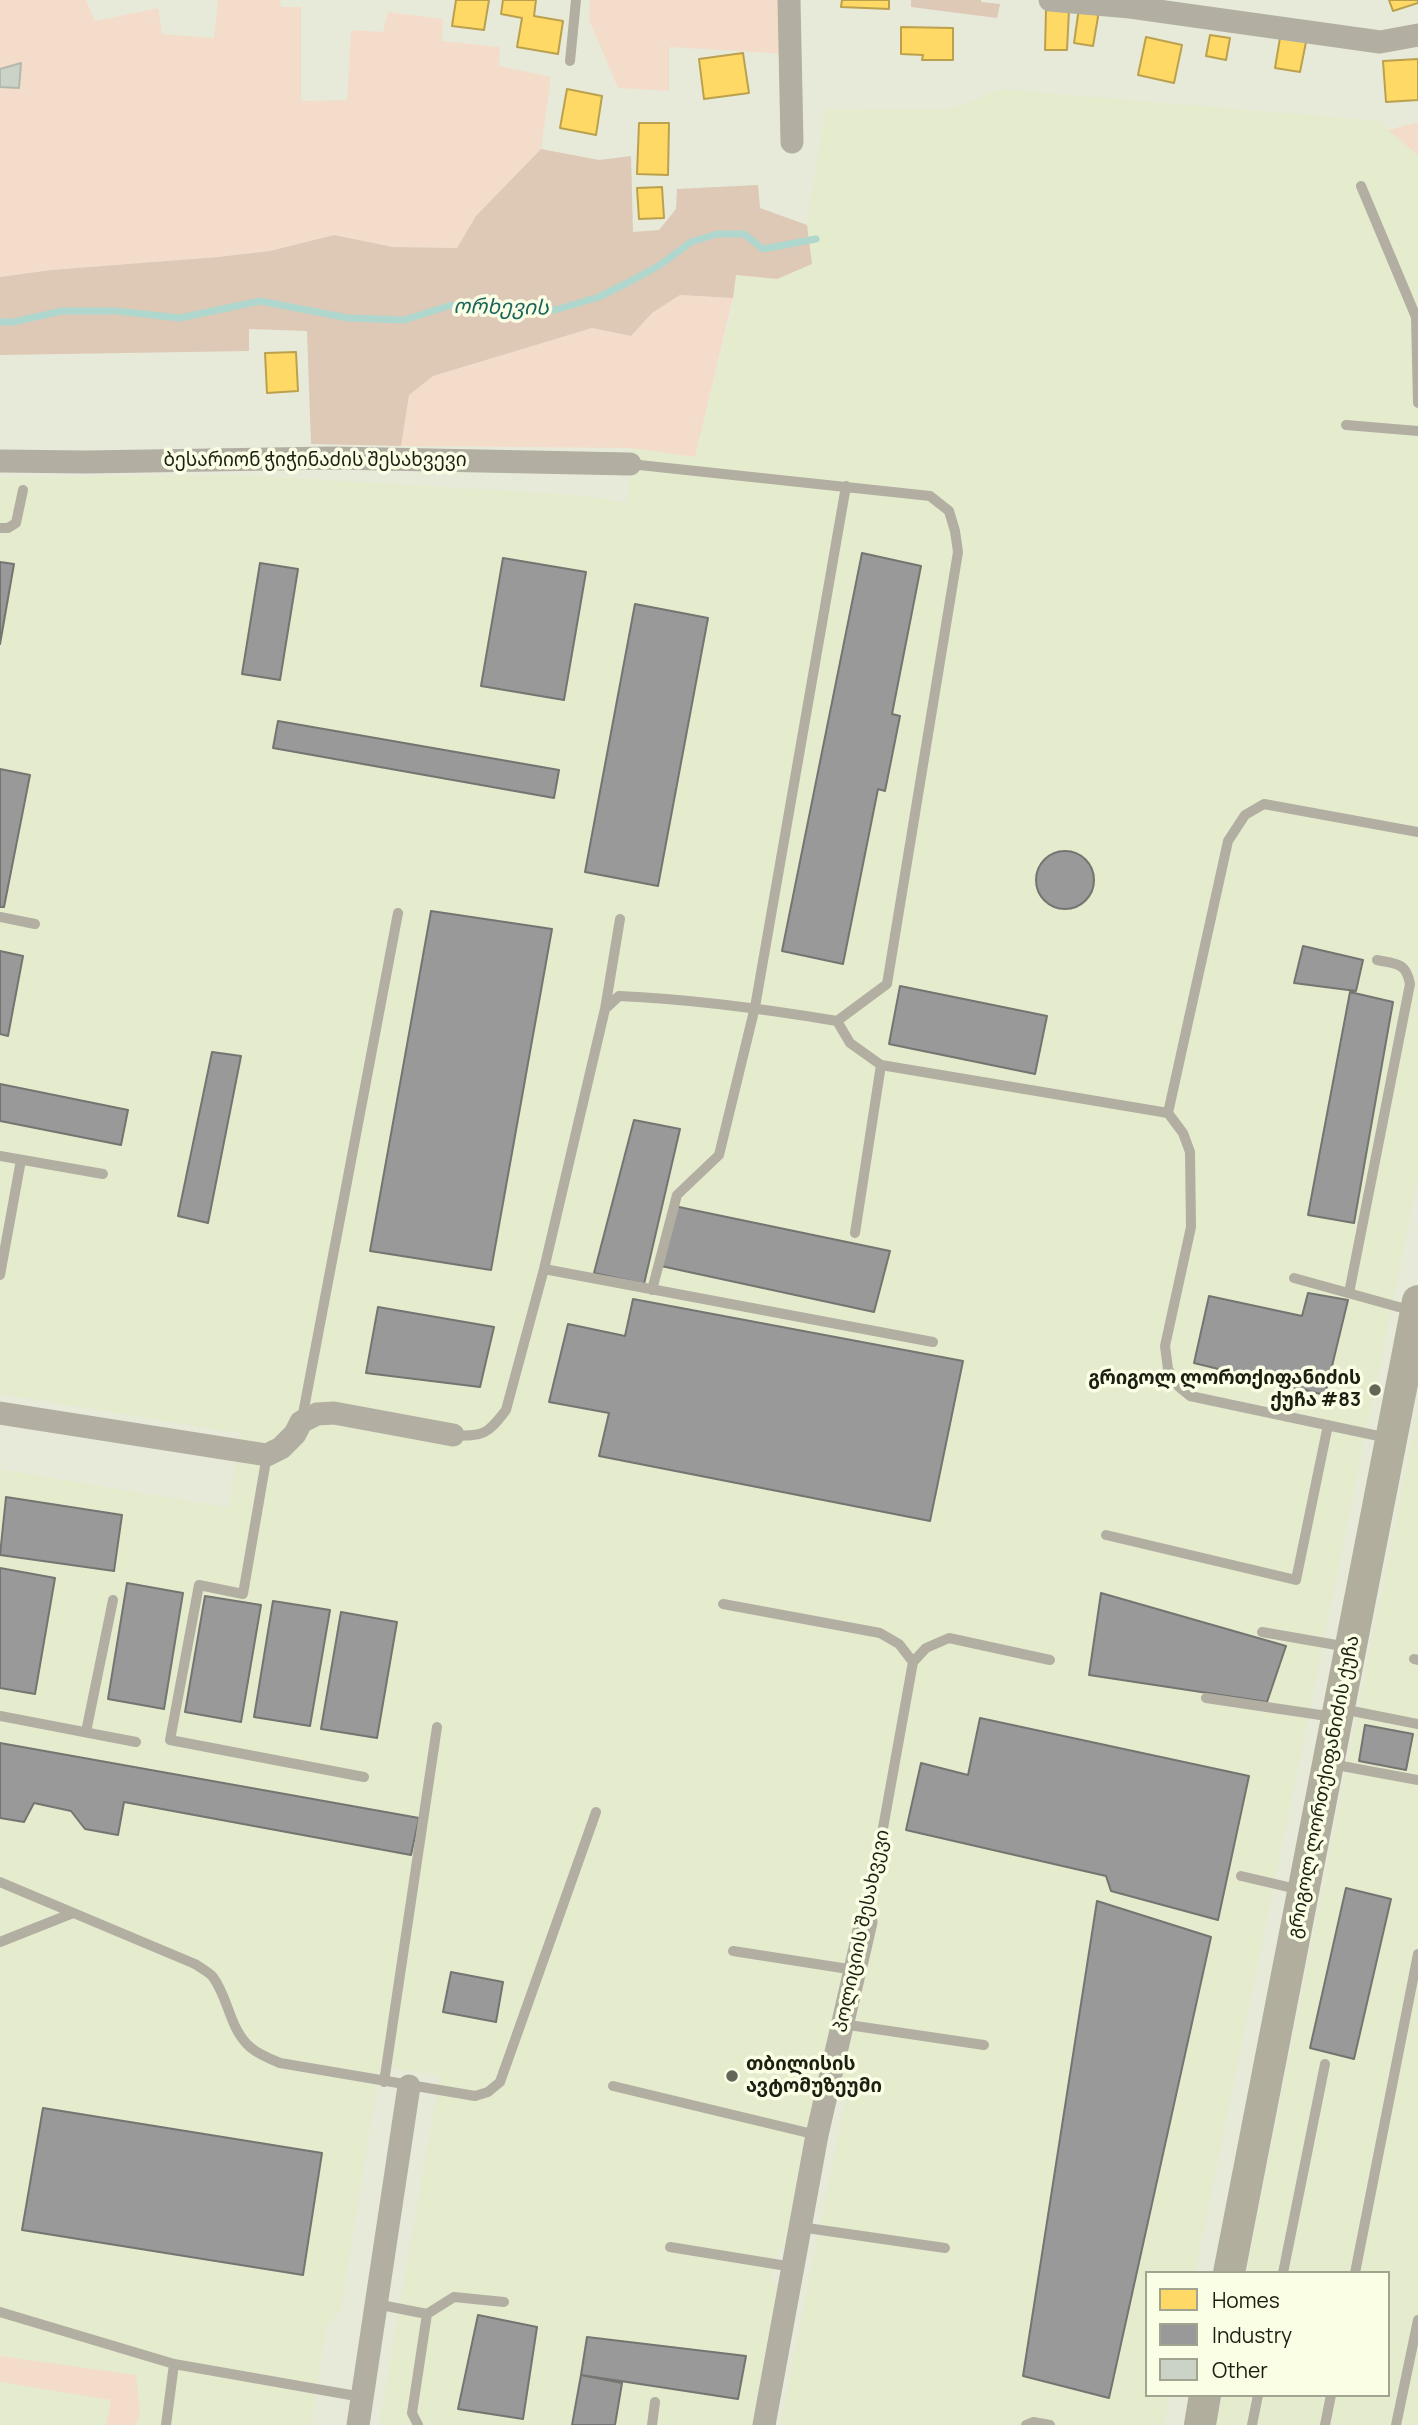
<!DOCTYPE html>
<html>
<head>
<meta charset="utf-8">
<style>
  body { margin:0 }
  #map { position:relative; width:1418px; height:2425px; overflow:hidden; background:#e7ead9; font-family:Manrope,sans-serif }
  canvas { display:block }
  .legend { position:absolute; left:1145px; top:2271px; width:245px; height:126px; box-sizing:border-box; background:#f9fee4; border:2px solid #a1a590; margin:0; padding:9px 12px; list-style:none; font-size:21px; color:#1d1f13 }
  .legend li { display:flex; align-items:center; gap:14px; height:35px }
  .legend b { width:35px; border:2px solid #a1a590 }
</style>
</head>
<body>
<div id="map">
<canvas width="1418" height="2425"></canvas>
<ul class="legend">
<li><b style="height:19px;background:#ffd966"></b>Homes</li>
<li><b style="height:19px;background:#999"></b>Industry</li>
<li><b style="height:19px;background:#cad3c5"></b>Other</li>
</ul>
</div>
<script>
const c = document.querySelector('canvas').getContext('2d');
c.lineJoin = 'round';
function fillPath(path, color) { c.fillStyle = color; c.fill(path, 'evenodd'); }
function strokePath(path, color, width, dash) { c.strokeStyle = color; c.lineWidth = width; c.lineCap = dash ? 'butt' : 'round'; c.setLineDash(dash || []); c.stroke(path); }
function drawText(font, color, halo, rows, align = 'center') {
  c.font = font + ' Manrope,"Noto Sans Georgian",sans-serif'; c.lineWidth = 7; c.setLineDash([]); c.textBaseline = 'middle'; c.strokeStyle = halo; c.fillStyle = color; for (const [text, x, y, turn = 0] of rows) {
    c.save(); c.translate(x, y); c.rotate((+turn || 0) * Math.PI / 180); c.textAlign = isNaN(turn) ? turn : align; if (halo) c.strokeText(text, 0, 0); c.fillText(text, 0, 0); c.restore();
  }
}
const built = new Path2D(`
  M1002,89L1379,121L1418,155V1178L1195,2273H1147V2395H1170L1164,2425H780L847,2090L825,2085L788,2245L779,2247L770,2278L778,2287L756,2425H379L440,2075L380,2067L341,2308L326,2328L311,2425H136L140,2412L135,2375L0,2356V1469L229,1508L240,1433L0,1394V477L242,475L578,495L628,503L631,448L695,457L732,311L736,275L777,279L812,264L807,225L825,110L952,109Z
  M1418,1408V2425H1216L1222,2395H1388V2273H1246Z
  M0,2382L111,2400L106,2425H0Z`);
const green = new Path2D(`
  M0,0H86L95,21L158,8L162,34L214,38L218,0H280L281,7H301V101L347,100L351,30L383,32L388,12L443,19L442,41L500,47L499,66L551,77L541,149L515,178L476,216L457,248L393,247L334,235L270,251L218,257L51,270L0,277Z
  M590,0H785L786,54L669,47V91L618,88L589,20Z
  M1418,122V155L1388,130Z
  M680,295L733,298L695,457L631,448L401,446L409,395L433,376L592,328L631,336L652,313Z
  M0,2356L136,2375L140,2412L136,2425H106L111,2400L0,2382Z`);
const forest = new Path2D(`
  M911,0H981V2L1000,4L997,18L911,7Z
  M541,149L599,160L631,156L633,232L659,230L676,209L677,189L758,185L760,208L807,225L812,264L777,279L736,275L733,298L680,295L652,313L631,336L592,328L433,376L409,395L401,446L311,444L307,331L249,329V351L0,355V277L51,270L218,257L270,251L334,235L393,247L457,248L476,216Z`);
const homes = new Path2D(`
  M456,0H489L484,30L452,26Z
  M503,0H536L534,16L563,21L558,54L517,47L522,18L501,14Z
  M842,0H889V9L841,7Z
  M1389,0H1418V3L1393,11Z
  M1079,8L1099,11L1093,46L1074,43Z
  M1046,9L1069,10L1067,50H1045Z
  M901,27L953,28V60H922L923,55L901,54Z
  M1281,32L1307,37L1300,72L1275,68Z
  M1210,35L1230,38L1226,60L1206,56Z
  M1146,37L1182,45L1174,83L1138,75Z
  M743,53L749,93L704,99L699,59Z
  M1418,59V100L1386,102L1383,61Z
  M567,89L602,96L596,135L560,128Z
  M639,123H669L668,175L637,174Z
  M662,187L664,218L639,219L637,188Z
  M296,352L298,391L267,393L265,353Z`);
const industry = new Path2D(`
  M862,553L921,566L892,714L900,716L885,791L878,789L843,964L782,951Z
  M503,558L586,572L564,700L481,686Z
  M0,562L14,564L0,644Z
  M260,563L298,569L280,680L242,674Z
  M635,604L708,618L658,886L585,872Z
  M278,721L559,770L554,798L273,748Z
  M0,769L30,775L4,907H0Z
  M1036 880a29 29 0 1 1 58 0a29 29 0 1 1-58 0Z
  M431,911L552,929L491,1270L370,1251Z
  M1303,946L1363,960L1356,991L1294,983Z
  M0,951L23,956L8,1036L0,1034Z
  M900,986L1047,1016L1035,1074L889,1044Z
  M1350,992L1393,1002L1354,1223L1308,1215Z
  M212,1052L241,1056L208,1223L178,1216Z
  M0,1084L128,1110L121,1145L0,1121Z
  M634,1120L680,1129L644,1284L594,1273Z
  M674,1206L890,1251L874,1312L661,1266Z
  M1308,1293L1348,1300L1325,1395L1194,1363L1209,1296L1302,1316Z
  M633,1299L963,1361L930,1521L599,1456L609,1413L549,1402L568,1324L625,1336Z
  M378,1307L494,1327L480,1387L366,1373Z
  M6,1497L122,1515L114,1571L0,1555Z
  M0,1568L55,1578L35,1694L0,1688Z
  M127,1583L183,1593L164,1709L108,1699Z
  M1101,1593L1286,1646L1267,1702L1089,1675Z
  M205,1596L261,1605L241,1722L185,1712Z
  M273,1601L330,1610L310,1726L254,1717Z
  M341,1612L397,1622L377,1738L321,1729Z
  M980,1718L1249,1776L1218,1920L1111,1891L1106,1876L906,1830L921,1763L968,1775Z
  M1365,1725L1413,1734L1406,1770L1359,1761Z
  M0,1743L419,1818L411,1855L124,1802L118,1835L85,1829L71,1811L34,1803L24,1822L0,1818Z
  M1346,1888L1391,1899L1354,2059L1310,2048Z
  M1097,1901L1211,1937L1109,2398L1023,2376Z
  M451,1972L503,1982L496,2022L443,2012Z
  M43,2108L322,2153L303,2275L22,2230Z
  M478,2315L537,2327L523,2419L458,2409Z
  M587,2337L746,2356L738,2399L581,2375Z
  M581,2375L622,2383L615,2425H572Z`);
const stream = new Path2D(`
  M0,322H13L62,311H116L180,318L260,301L348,318L404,320L452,305L500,310H555L599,297L629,282L660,265L691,242L717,234H744L763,249L816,239`);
const building = new Path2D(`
  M21,63L19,88L0,87V69Z`);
const lane = new Path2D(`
  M570,61L576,0
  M1361,186L1416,317L1418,403
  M1346,425L1418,431
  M0,528H8L16,523L23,490
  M0,917L35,924
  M605,1009L620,919
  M837,1021L850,1043L881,1065L1168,1113L1228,841L1245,815L1264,804L1418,832
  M1168,1113L1183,1133L1190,1152L1191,1227L1165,1346L1168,1369L1179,1387L1190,1396L1388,1438
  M0,1156L103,1174
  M855,1233L881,1065
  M544,1269L933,1342
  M0,1275L21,1160
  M1294,1278L1413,1311
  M652,1290L677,1195L719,1155L755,1007L846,486
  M1349,1293L1410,984C1406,962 1396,964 1377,960
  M302,1419L398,913
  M453,1435C483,1437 488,1434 506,1410L544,1269L605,1009L619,996C692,999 765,1009 837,1021L887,984L958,552L955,531L949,511L930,496L630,464
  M267,1455L243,1594L199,1585L170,1740L364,1777
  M1106,1535L1296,1580L1328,1425
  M723,1604L880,1633L899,1644L913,1662
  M1262,1632L1348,1647
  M1414,1659L1418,1660
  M1206,1698L1334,1717
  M1342,1709L1418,1724
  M0,1716L136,1742
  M86,1732L113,1600
  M1331,1764L1418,1780
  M1241,1876L1301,1890
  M0,1882L195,1964C201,1968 209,1972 213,1977C229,1999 229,2028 250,2047C258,2054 270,2059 280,2063L475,2096L488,2092L500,2082L596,1812
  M866,1922L913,1662L926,1648L949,1638L1050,1660
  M0,1942L73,1913
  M733,1951L855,1970
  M842,2024L984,2045
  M384,2082L437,1727
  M613,2086L817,2135
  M800,2227L945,2248
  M670,2247L793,2267
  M1283,2273L1325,2064
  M1355,2273L1418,1954
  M376,2304L427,2314L454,2297L504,2302
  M0,2312L174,2364L362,2397
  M166,2425L174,2364
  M418,2425L412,2413L427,2314
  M652,2425L655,2402
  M1026,2425L1033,2422L1050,2425
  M1252,2425L1258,2395
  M1325,2425L1331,2395
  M1396,2425L1418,2320`);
const street = new Path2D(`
  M789,0L792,142
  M1050,0L1130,7L1380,42L1418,35
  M0,461L86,462L333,458L630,464
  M0,1413L267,1455L281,1448L295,1434L301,1422L317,1414L334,1413L453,1435
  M358,2425L409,2086
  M764,2425L817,2135L866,1922`);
const secondary = new Path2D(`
  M1229,2273L1418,1301
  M1200,2425L1205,2395`);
const markers = [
  [1375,1390,7,"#646658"],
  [732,2076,7,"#646658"]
];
const streetNames = [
  ["ბესარიონ ჭიჭინაძის შესახვევი",315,461],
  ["გრიგოლ ლორთქიფანიძის ქუჩა",1324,1787,-79],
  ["პოლიციის შესახვევი",862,1931,-78]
];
const poiNames = [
  ["გრიგოლ ლორთქიფანიძის",1361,1379],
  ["ქუჩა #83",1361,1401],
  ["თბილისის",746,2065,"left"],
  ["ავტომუზეუმი",746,2087,"left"]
];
const waterNames = [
  ["ორხევის",501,308,1]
];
fillPath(built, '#e5ebcd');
fillPath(green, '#f3ddca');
fillPath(forest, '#dec8b6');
fillPath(homes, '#ffd966');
strokePath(homes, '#bba14d', 2);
fillPath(industry, '#999');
strokePath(industry, '#747471', 2);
strokePath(stream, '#b0d7cd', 7);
fillPath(building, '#cad3c5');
strokePath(building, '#b2b8ac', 2);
strokePath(lane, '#b2aea2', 10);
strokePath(street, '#b2aea2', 23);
strokePath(secondary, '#b1ae9e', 32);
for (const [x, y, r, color] of markers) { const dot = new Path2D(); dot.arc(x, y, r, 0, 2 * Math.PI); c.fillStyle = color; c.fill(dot); strokePath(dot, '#f9fee4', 2.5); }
drawText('19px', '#1d1f13', '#f9fee4', streetNames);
drawText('bold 19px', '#1d1f13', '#f9fee4', poiNames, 'right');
drawText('italic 21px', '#1d645e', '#f9fee4', waterNames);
</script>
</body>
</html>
